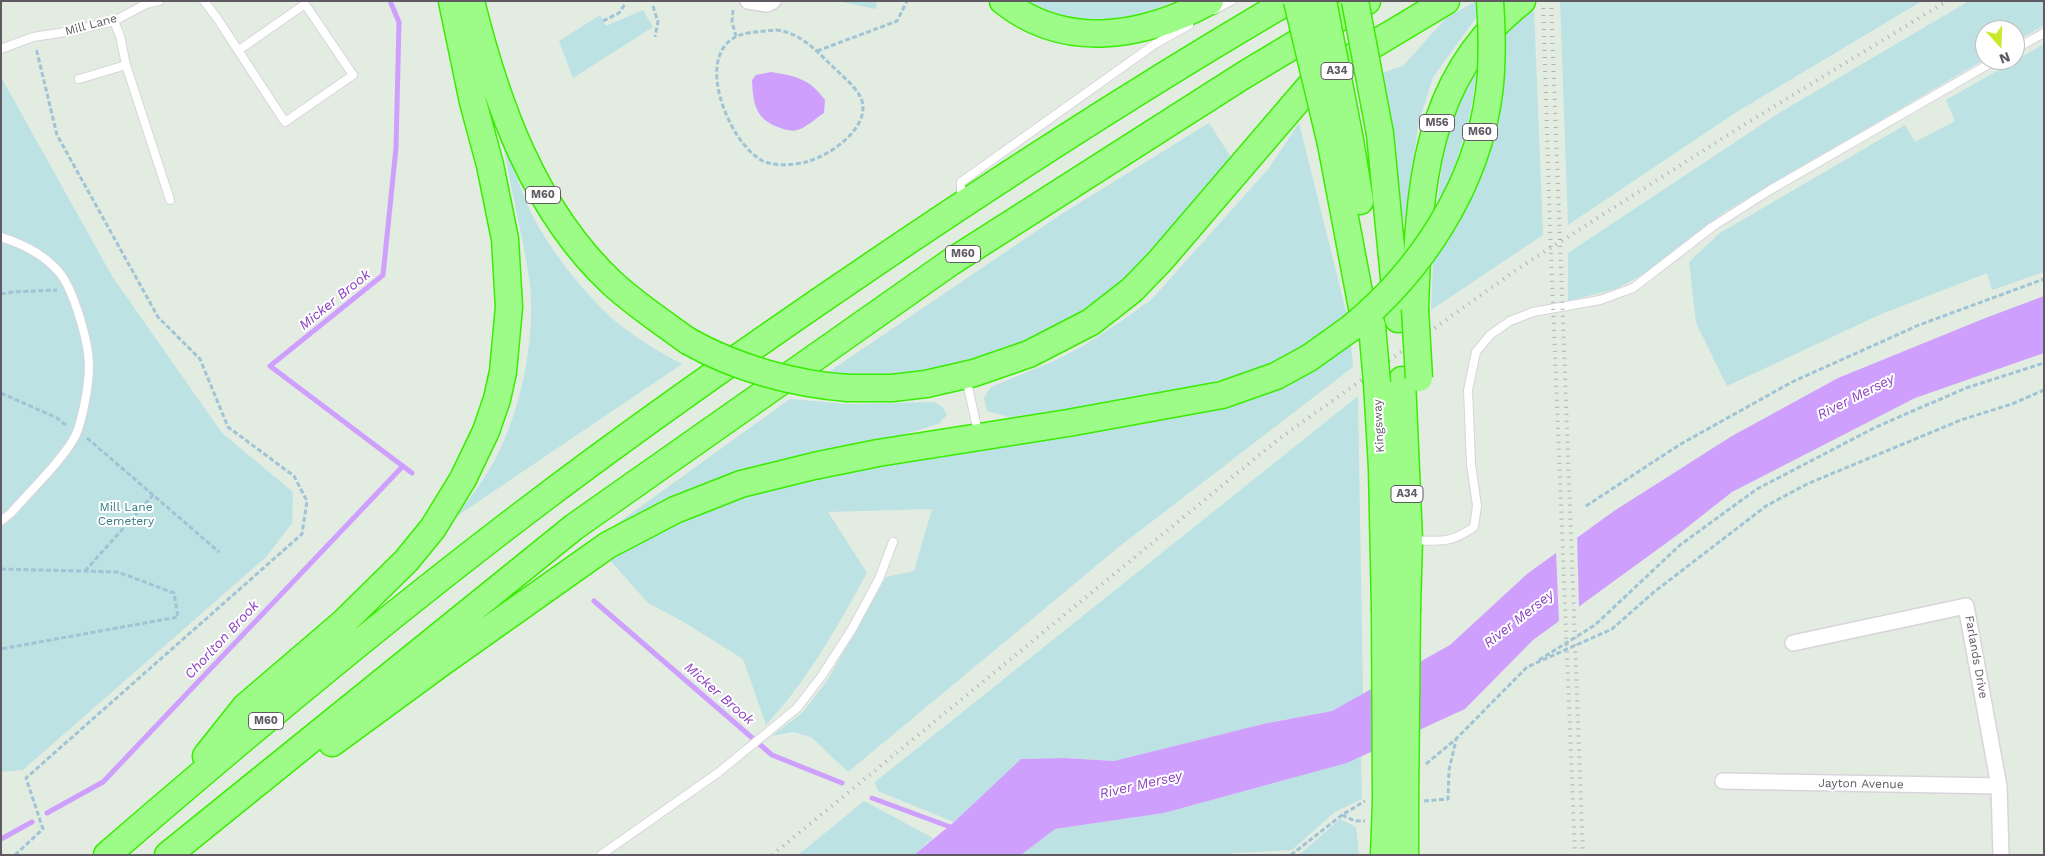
<!DOCTYPE html>
<html>
<head>
<meta charset="utf-8">
<style>
  body { margin:0 }
  #map { position:relative; width:2045px; height:856px; overflow:hidden; background:#e2ece1; font-family:"Work Sans",sans-serif }
  canvas { display:block }
  .frame { position:absolute; inset:0; border:2px solid #5f5962; pointer-events:none }
  .north { position:absolute; left:1975px; top:20px; width:50px; height:50px; box-sizing:border-box; background:#fff; border:1px solid #bfbdc0; border-radius:50%; rotate:160deg; font-size:14px; font-weight:700; line-height:20px; text-align:center; color:#5f5962 }
  .north::after { content:''; display:block; margin:auto; width:18px; height:22px; background:#cce82b; clip-path:polygon(50% 0,100% 100%,50% 72%,0 100%) }
</style>
</head>
<body>
<div id="map">
<canvas width="2045" height="856"></canvas>
<div class="frame"></div>
<div class="north">N</div>
</div>
<script>
const c = document.querySelector('canvas').getContext('2d');
c.lineJoin = 'round';
function fillPath(path, color) { c.fillStyle = color; c.fill(path, 'evenodd'); }
function strokePath(path, color, width, dash) { c.strokeStyle = color; c.lineWidth = width; c.lineCap = dash ? 'butt' : 'round'; c.setLineDash(dash || []); c.stroke(path); }
function drawText(font, color, halo, rows, align = 'center') {
  c.font = font + ' "Work Sans",sans-serif'; c.lineWidth = 4; c.setLineDash([]); c.textBaseline = 'middle'; c.strokeStyle = halo; c.fillStyle = color; for (const [text, x, y, turn = 0] of rows) {
    c.save(); c.translate(x, y); c.rotate((+turn || 0) * Math.PI / 180); c.textAlign = isNaN(turn) ? turn : align; if (halo) c.strokeText(text, 0, 0); c.fillText(text, 0, 0); c.restore();
  }
}
const green = new Path2D(`
  M837,1H877L876,9Z
  M1027,1H1174L1136,18L1067,19Z
  M1476,1H1497L1476,18L1433,77L1418,125L1414,159L1411,243L1399,205L1382,73L1403,66L1446,18Z
  M1560,1H1922L1735,113L1568,225Z
  M1969,1H2044V25L2015,42V30H1985V59L1723,213L1642,275L1616,289L1568,301V253L1779,113Z
  M1534,8L1543,235L1431,310L1433,262L1462,214L1504,37L1518,20Z
  M643,10L653,27L573,78L559,41L600,15L606,26Z
  M2044,44V272L1992,290L1987,273L1879,315L1727,386L1696,323L1689,262L1720,233L1905,125L1915,142L1955,121L1946,100Z
  M1478,64C1472,115 1460,161 1437,207L1443,153L1454,109Z
  M1,77L112,276L222,433L293,492L292,523L266,557L23,770L1,772Z
  M1209,123L1231,157L1177,223L1131,274L1081,314L1028,343L926,374L856,377L827,373L1063,213Z
  M1299,123L1347,315L1322,335L1293,353L1264,367L1202,385L1068,411L1011,418L987,411L984,398L991,387L1054,361L1083,346L1120,322L1152,299L1269,168Z
  M502,136C510,159 518,182 527,204C544,244 587,298 620,325C639,340 661,353 682,364L451,520C462,507 473,495 482,481C518,430 538,339 529,278C522,230 509,184 502,136Z
  M1351,344L1353,367L1120,546L848,772L811,737L793,732L772,736L802,713L827,681L886,577L914,571L932,509L828,512L867,573C837,627 808,680 766,725L743,659L682,621L648,603L609,559L632,545L701,512L754,493L818,474L1205,411C1262,399 1304,380 1351,344Z
  M1358,396L1363,694L1332,711L1263,724L1114,761L1065,758L1021,759L954,822L878,791L875,782Z
  M790,399L849,404L934,402L943,407L947,415L938,424L899,436L806,455L604,533Z
  M1361,757L1362,799L1335,812L1292,850L1233,853L1229,855H1021L1055,829L1164,813L1347,763Z
  M864,801L933,838L914,855H798Z
  M1340,819L1356,827L1359,855H1299Z`);
const water = new Path2D(`
  M771,72C796,76 810,79 825,100L824,113C816,118 806,128 797,130C791,132 783,129 778,127C755,119 753,102 752,80L756,75Z
  M2044,296V353L1915,398L1732,492L1680,533L1533,640L1465,709L1347,763L1164,813L1055,829L1021,855H914L954,822L1021,759L1065,758L1114,761L1263,724L1332,711L1450,645L1527,574L1614,511L1732,436L1838,378L1983,319Z`);
const pier = new Path2D(`
  M1577,534L1579,609L1559,624L1556,550Z`);
const stream = new Path2D(`
  M390,1L399,22L396,148L383,275L270,366L412,473
  M594,601L772,755L842,783
  M872,798L953,828
  M47,813L103,782L403,466
  M1,839L32,822`);
const path = new Path2D(`
  M653,6L658,22L655,37
  M733,10L732,22L736,36
  M603,21L619,13L625,4
  M776,30C798,32 814,48 829,63C839,73 853,84 860,96C875,125 830,156 806,162C794,165 773,167 761,160C731,143 696,64 732,39C744,31 761,32 776,30Z
  M817,51L897,21L907,1
  M1,294L12,292L57,290
  M1,393L57,418L67,426
  M87,438L219,552
  M1586,506L1679,445L1792,382L1919,325L2044,279
  M1,569L118,572L174,593L178,617L1,649
  M85,571L153,495
  M1539,660L1595,625L1680,545L1757,489L1876,427L1966,388L2044,363
  M1426,764L1456,739L1527,667L1612,629L1654,592L1766,506L1807,484L1961,420L2012,404L2044,390
  M1424,801L1448,799L1449,770L1456,740
  M1342,815L1355,821H1365
  M15,855L43,829L26,778L302,534L307,501L294,476L228,427L200,359L158,317L57,135L36,48
  M1291,855L1342,815L1365,801`);
const lane = new Path2D(`
  M204,1L217,18L285,122L353,75L305,4L239,50
  M1214,10L1231,1
  M1,49L33,37L72,31L114,21L146,4L159,1
  M2015,49L2044,33
  M126,65L170,200
  M79,79L126,65L120,36L114,21
  M961,198V182L1155,44L1189,25
  M1,237C23,244 44,254 59,272C74,290 89,343 89,366C89,384 82,426 73,440C58,465 30,491 11,513L1,521
  M966,378L978,432
  M1412,540C1441,541 1449,544 1474,527L1477,506L1471,464L1468,390L1476,352L1490,335L1510,321L1533,312L1600,300L1633,288L1712,227L1770,190L1996,60
  M601,855L719,772L797,708L821,677L852,629L879,579L893,542`);
const street = new Path2D(`
  M748,1L767,4L773,1
  M1793,643L1966,606L1999,786L2001,855
  M1723,781L1999,786`);
const highway = new Path2D(`
  M471,1C496,103 534,210 612,283C636,305 662,322 688,341
  M1003,1C1066,51 1144,37 1210,1
  M1380,134L1398,319
  M1350,140L1360,201
  M1331,144L1366,329
  M1415,309C1419,192 1422,79 1522,1
  M1402,380L1409,540L1407,608
  M1377,383L1382,468L1385,608
  M848,388H892L926,384L974,373L1029,354L1091,322L1132,290L1160,261L1316,79L1446,1
  M332,743L444,661L608,545L675,510L741,484L814,466L878,453L1068,423L1222,395L1276,376L1309,358L1351,328
  M206,756L245,707L342,624L406,561L433,528L463,479L486,431L497,399L503,372L509,307L505,239L490,165L473,102L452,1
  M1405,801V855
  M107,855C249,732 394,611 544,498C642,424 742,354 843,285C988,186 1136,90 1288,1
  M168,855L574,527L951,262L1244,75L1367,1
  M1384,855L1386,803`);
const rail = new Path2D(`
  M1543,1L1550,229L1575,855
  M1551,1L1583,855
  M772,855L1280,438L1519,268L1742,126L1947,1`);
const highwayBridge = new Path2D(`
  M1297,1L1331,144
  M1323,1L1350,140
  M1355,1L1380,134
  M1415,309L1419,378
  M1372,326L1377,383
  M1351,328C1422,270 1477,185 1489,93C1493,63 1492,31 1490,1
  M688,341C736,368 793,384 848,388
  M1385,608L1386,803
  M1405,801L1407,608`);
const shields = [
  [1337,71,32],
  [1437,123,35],
  [1480,132,35],
  [543,195,35],
  [963,254,35],
  [1407,494,32],
  [266,721,35]
];
const shieldNames = [
  ["A34",1337,71],
  ["M56",1437,123],
  ["M60",1480,132],
  ["M60",543,195],
  ["M60",963,254],
  ["A34",1407,494],
  ["M60",266,721]
];
const streetNames = [
  ["Mill Lane",91,25,-15],
  ["Kingsway",1379,426,-93],
  ["Farlands Drive",1976,657,80],
  ["Jayton Avenue",1861,784,1]
];
const parkNames = [
  ["Mill Lane",126,507],
  ["Cemetery",126,521]
];
const waterNames = [
  ["Micker Brook",335,300,-39],
  ["River Mersey",1856,397,-27],
  ["River Mersey",1519,619,-38],
  ["Chorlton Brook",222,640,-47],
  ["Micker Brook",719,694,41],
  ["River Mersey",1141,785,-13]
];
fillPath(green, '#bde2e4');
fillPath(water, '#cf9ffe');
fillPath(pier, '#e2ece1');
strokePath(stream, '#cf9ffe', 5);
strokePath(lane, '#d9d4db', 10);
strokePath(street, '#d9d4db', 18);
strokePath(highway, '#3aec01', 29);
strokePath(path, '#a0c4d6', 3, [5, 2.5]);
strokePath(lane, '#fff', 8);
strokePath(street, '#fff', 15);
strokePath(highway, '#9dfc88', 26);
strokePath(rail, '#b1b0b2', 4, [1, 6]);
strokePath(highwayBridge, '#3aec01', 29, []);
strokePath(highwayBridge, '#9dfc88', 26);
for (const [x, y, w] of shields) { const box = new Path2D(); box.roundRect(x - w / 2, y - 8.5, w, 17, 4); c.fillStyle = '#fff'; c.fill(box); strokePath(box, '#5f5962', 1); }
drawText('bold 11px', '#5f5962', null, shieldNames);
drawText('12px', '#5f5962', '#fff', streetNames);
drawText('12px', '#357c85', '#fff', parkNames);
drawText('italic 14px', '#8c42c1', '#fff', waterNames);
</script>
</body>
</html>
